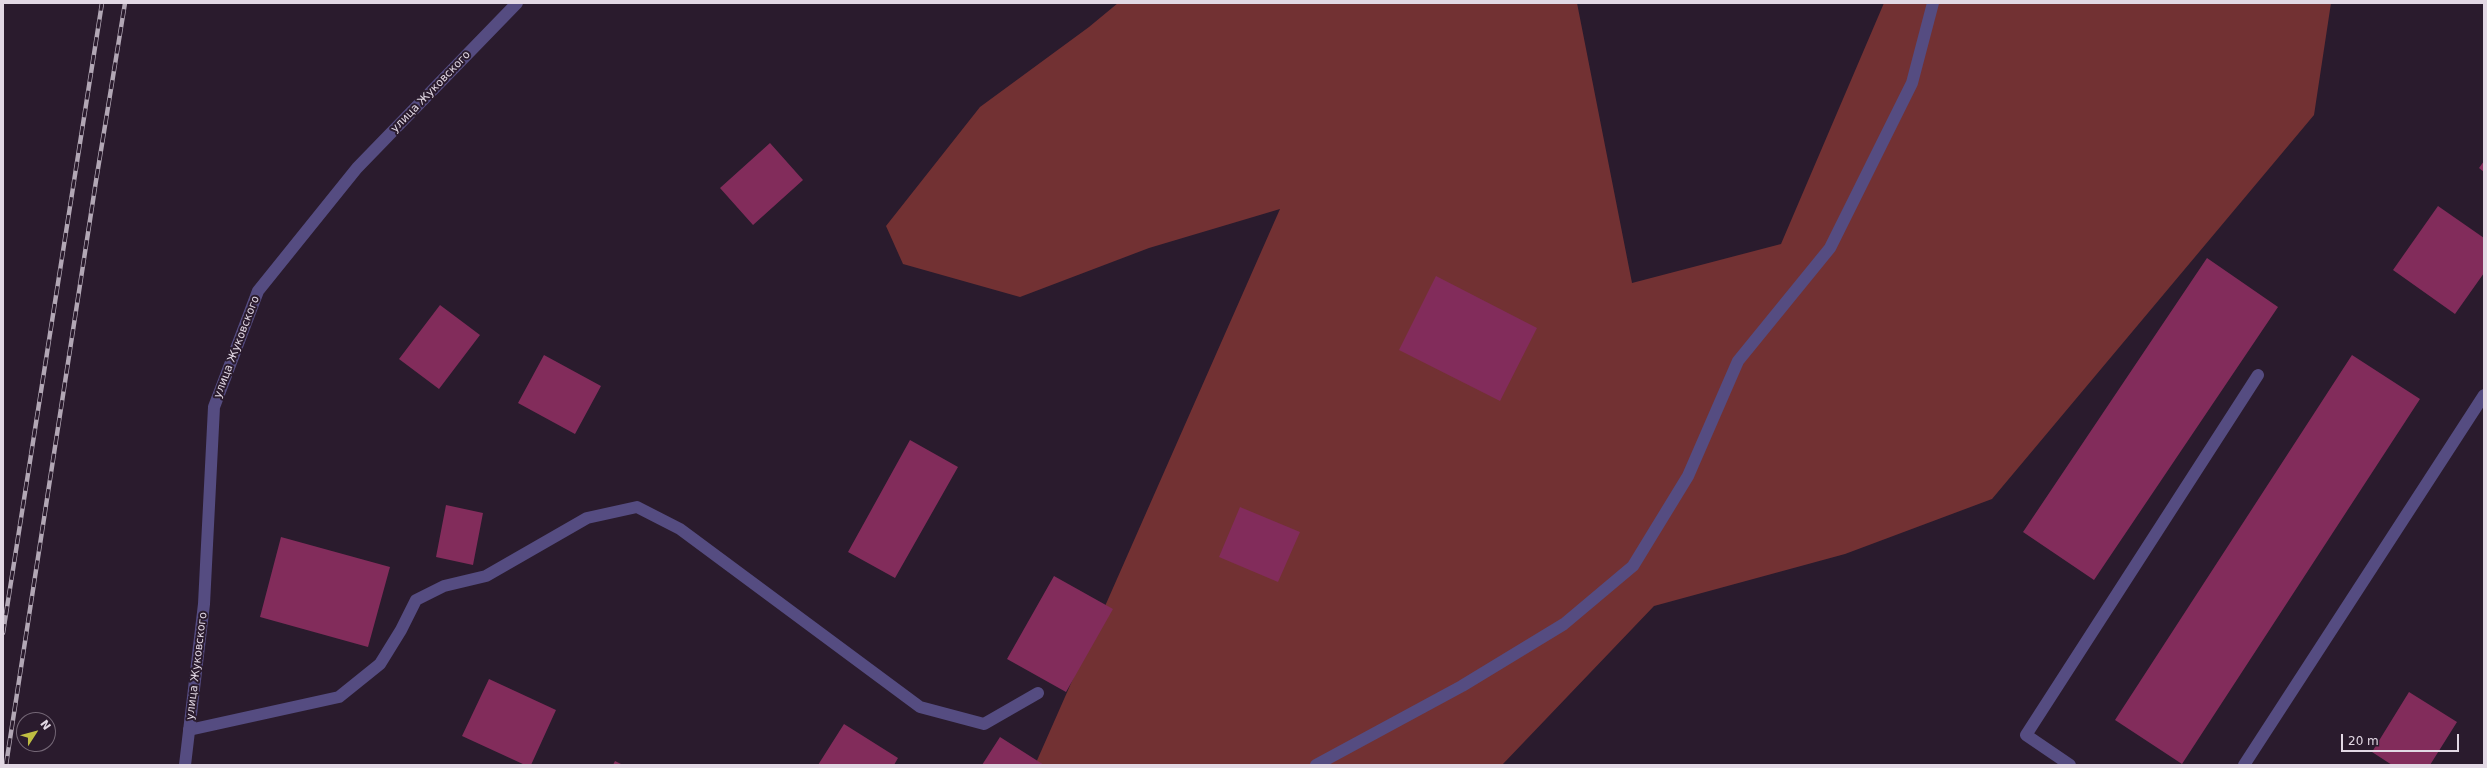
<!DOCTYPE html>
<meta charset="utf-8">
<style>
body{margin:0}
#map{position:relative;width:2487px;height:768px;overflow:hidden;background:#2a1b2d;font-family:"DejaVu Sans",sans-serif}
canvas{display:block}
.frame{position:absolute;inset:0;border:4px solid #e2d8e4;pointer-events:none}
.north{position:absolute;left:16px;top:712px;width:40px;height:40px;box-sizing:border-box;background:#2a1b2d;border:1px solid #746776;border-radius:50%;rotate:54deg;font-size:11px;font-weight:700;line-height:16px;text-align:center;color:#e2d8e4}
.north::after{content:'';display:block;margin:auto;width:14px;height:18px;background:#bfbe42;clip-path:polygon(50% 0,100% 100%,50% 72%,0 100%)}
.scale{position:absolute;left:2341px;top:734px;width:118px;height:18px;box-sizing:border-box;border:2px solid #e2d8e4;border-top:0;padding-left:5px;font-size:12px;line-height:14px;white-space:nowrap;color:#e2d8e4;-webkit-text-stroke:3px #2a1b2d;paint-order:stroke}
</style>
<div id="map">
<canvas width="2487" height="768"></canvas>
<div class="frame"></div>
<div class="north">N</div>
<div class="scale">20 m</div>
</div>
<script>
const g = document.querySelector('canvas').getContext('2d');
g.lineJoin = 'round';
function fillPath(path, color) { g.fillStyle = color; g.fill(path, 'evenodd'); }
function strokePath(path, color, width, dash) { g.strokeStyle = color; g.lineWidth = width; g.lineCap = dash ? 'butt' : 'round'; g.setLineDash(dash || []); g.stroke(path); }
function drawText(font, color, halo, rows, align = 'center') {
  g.font = font + ' "DejaVu Sans",sans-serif'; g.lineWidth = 4; g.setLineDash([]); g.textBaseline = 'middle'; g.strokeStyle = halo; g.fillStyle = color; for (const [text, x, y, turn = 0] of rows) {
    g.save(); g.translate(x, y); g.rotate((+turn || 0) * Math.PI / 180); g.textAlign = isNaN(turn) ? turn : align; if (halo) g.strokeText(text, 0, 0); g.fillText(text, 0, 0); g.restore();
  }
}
fillPath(new Path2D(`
 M1118 3H1577L1632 283 1781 244 1884 3H2331L2314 115 1992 499 1845 554 1654 606 1502 765H1035L1280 209 1149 248 1020 297 903 264 886 226 980 107 1089 27Z`), '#723133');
fillPath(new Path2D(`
 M770 143 803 180 753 225 720 188Z
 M2484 161V172L2479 168Z
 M2438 206 2484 238V273L2455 314 2393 270Z
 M2207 258 2278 307 2094 580 2023 532Z
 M1436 276 1537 328 1500 401 1399 350Z
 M440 305 480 335 439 389 399 359Z
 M544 355 601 386 575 434 518 403Z
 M2352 355 2420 399 2182 764 2115 720Z
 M910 440 958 467 895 578 848 552Z
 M446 505 483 513 473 565 436 557Z
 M1240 507 1300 532 1278 582 1219 557Z
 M281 537 390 567 368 647 260 617Z
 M1054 576 1113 609 1066 692 1007 659Z
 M489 679 556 710 531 765H525L462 736Z
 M2409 692 2457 722 2430 765H2392L2372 752Z
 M844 724 898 758 894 765H818Z
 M1000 737 1044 765H982Z
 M615 761 623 765H613Z`), '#822c5b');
strokePath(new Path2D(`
 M189 730 339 697 380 664 401 630 416 600 444 586 486 576 587 518 637 507 680 529 920 707 984 724 1038 693
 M1316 765 1462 686 1564 624 1633 566 1688 476 1738 361 1830 248 1912 83 1933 3
 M2070 765 2026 735 2258 375
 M2244 765 2484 395`), '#554c81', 12);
strokePath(new Path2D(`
 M185 765 204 604 214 407 258 291 357 168 517 3`), '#554c81', 12);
const rail = new Path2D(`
 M3 633 102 3
 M6 765 96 181 125 3`);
strokePath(rail, '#b2a7b5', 4.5);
strokePath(rail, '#2a1b2d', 3, [9]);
drawText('11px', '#e2d8e4', '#2a1b2d', [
 ["улица Жуковского",431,92,-46],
 ["улица Жуковского",237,347,-69],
 ["улица Жуковского",197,666,-83]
]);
</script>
